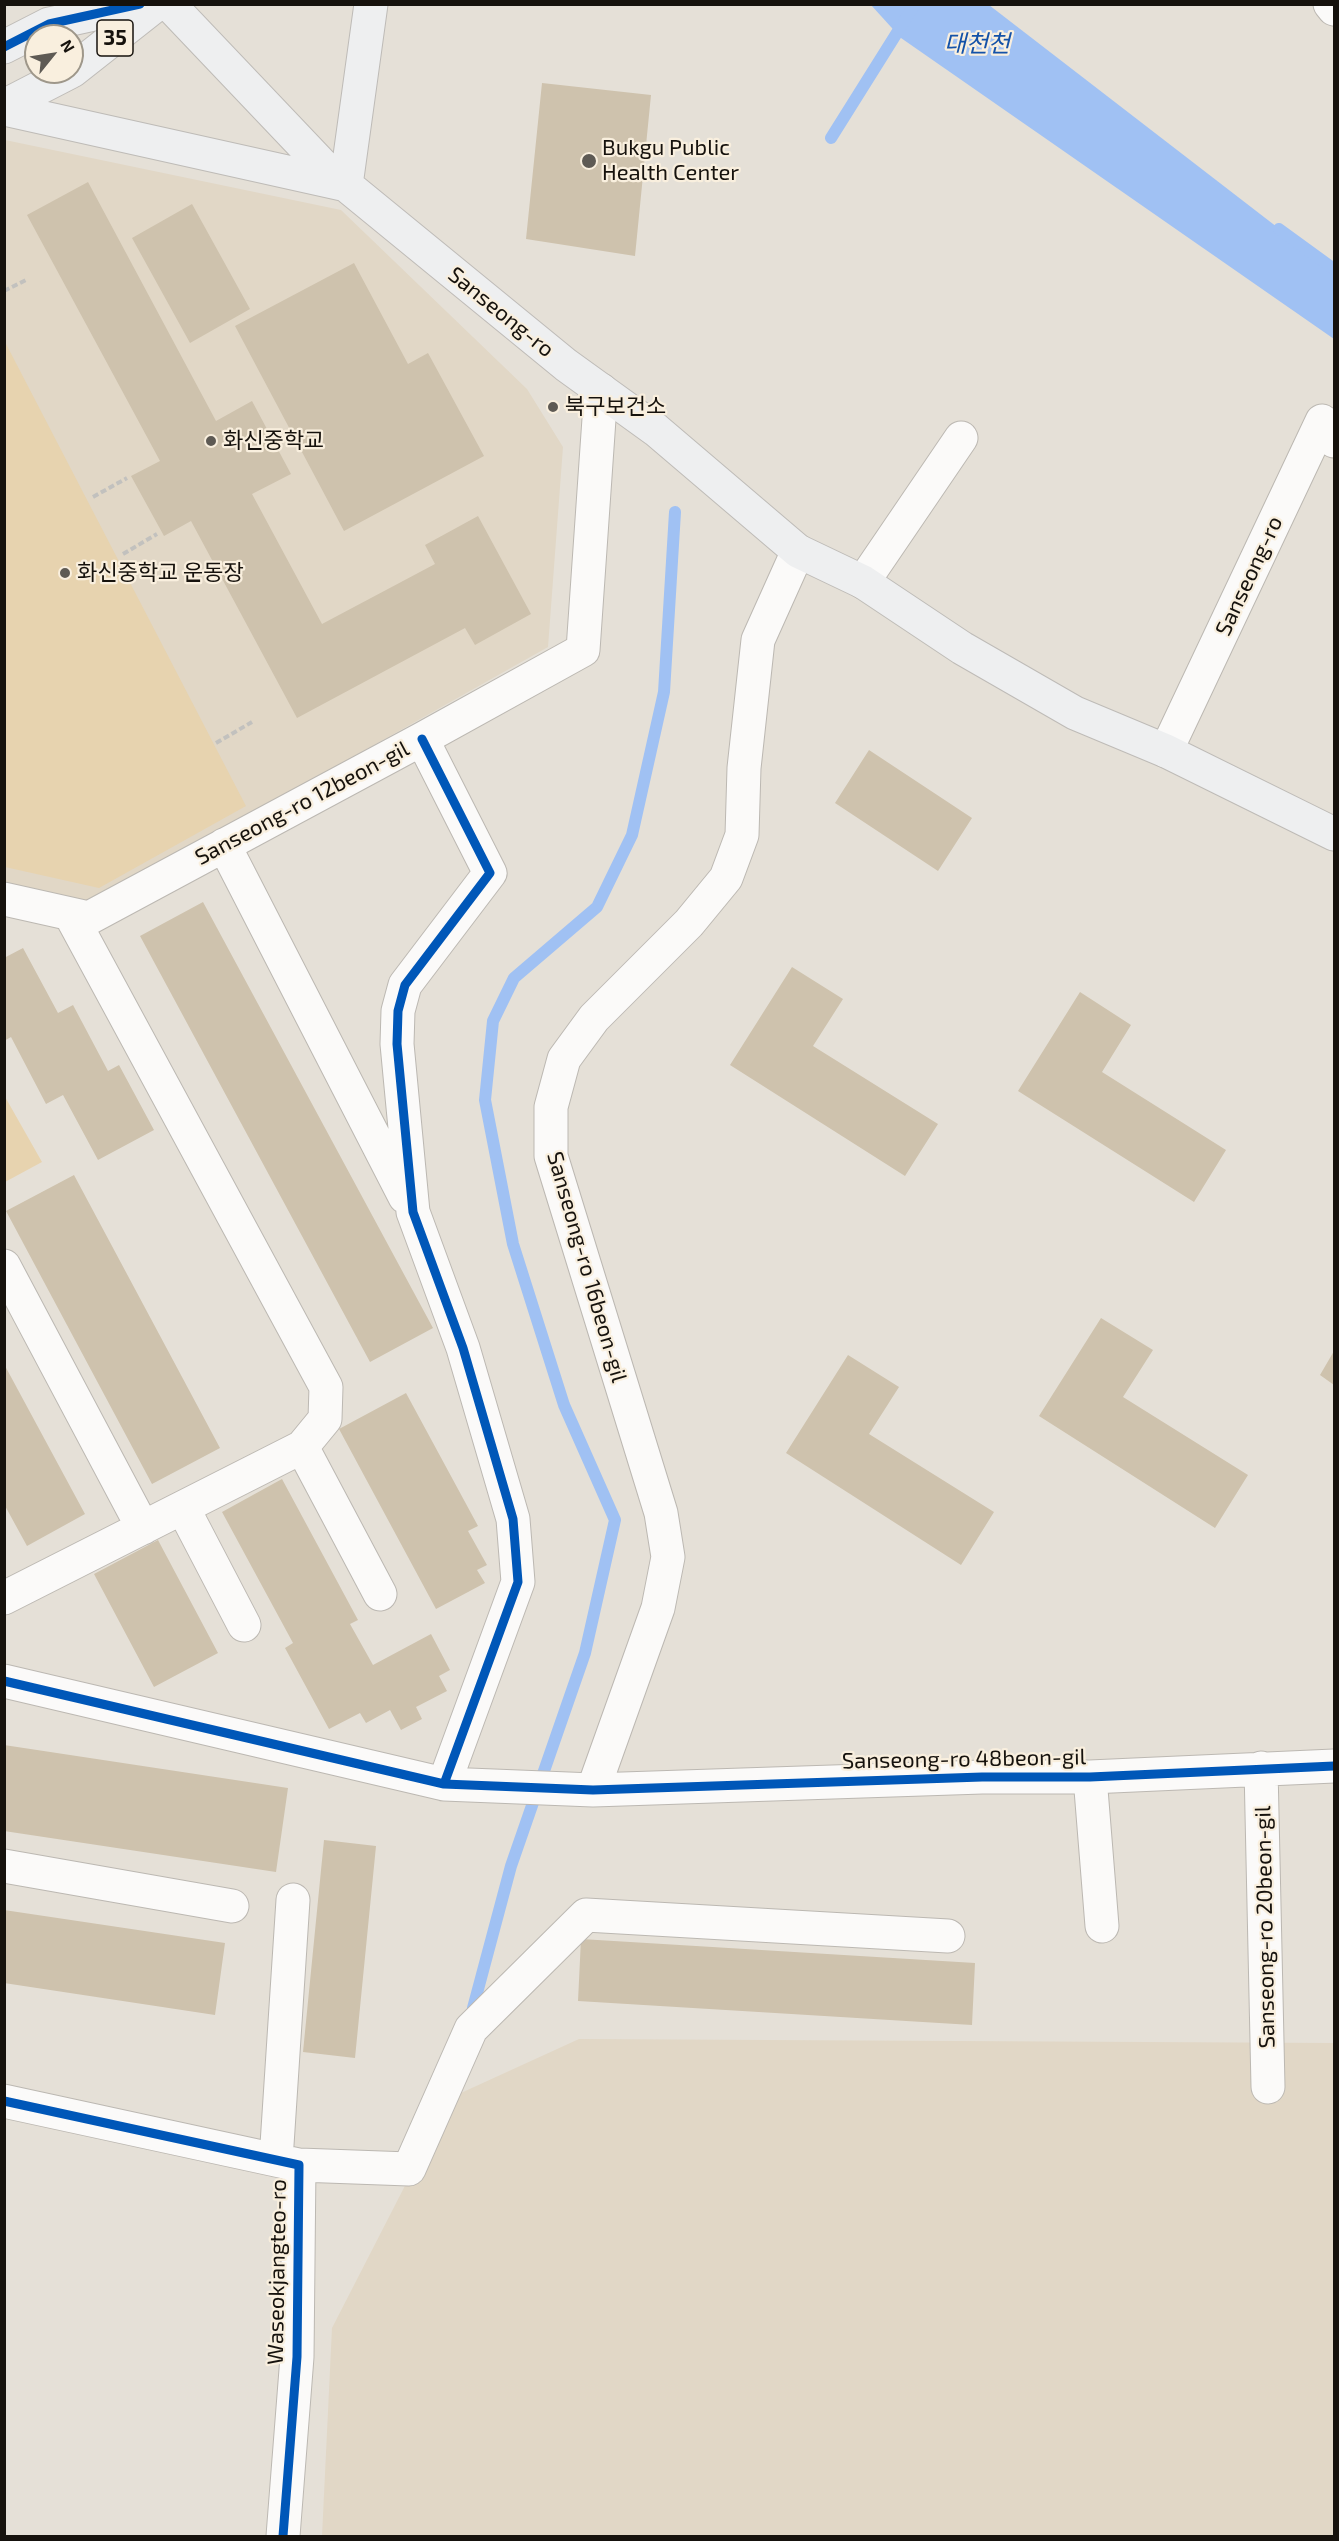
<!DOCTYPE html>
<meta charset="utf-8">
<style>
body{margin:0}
#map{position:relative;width:1339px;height:2541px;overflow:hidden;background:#e5e0d7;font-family:"Exo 2",sans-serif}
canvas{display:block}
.frame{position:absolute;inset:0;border:6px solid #16120d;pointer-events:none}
.north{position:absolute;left:24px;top:24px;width:60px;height:60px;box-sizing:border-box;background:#f9efde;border:2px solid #9e978a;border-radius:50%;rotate:60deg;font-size:16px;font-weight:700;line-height:24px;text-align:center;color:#16120d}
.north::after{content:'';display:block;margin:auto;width:21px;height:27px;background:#5e5a54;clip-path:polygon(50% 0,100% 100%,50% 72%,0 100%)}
</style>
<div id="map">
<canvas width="1339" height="2541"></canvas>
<div class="frame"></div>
<div class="north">N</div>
</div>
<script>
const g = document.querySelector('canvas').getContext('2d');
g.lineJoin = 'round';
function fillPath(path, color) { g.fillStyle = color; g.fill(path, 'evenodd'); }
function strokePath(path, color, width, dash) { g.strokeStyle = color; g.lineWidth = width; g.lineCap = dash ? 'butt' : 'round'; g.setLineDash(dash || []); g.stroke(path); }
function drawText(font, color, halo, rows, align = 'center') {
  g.font = font + ' "Exo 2","Noto Sans KR",sans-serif'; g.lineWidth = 4.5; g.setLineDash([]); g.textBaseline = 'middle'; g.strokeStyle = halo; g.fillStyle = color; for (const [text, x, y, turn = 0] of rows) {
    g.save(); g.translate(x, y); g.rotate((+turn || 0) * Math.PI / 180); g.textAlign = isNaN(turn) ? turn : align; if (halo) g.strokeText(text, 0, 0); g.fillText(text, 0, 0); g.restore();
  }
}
fillPath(new Path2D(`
 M5 140 341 210 527 389 563 447 548 647 92 904 5 885Z
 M579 2039 1334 2043V2536H322L332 2328 450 2098Z`), '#e1d7c6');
fillPath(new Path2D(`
 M4 340 246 806 99 888 5 867Z
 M4 1095 42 1162 5 1182H4Z`), '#e7d3af');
fillPath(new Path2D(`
 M871 5H989L1334 271V339L901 38Z`), '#a0c1f3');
strokePath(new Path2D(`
 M831 138 915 4
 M1279 229 1334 269
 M473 2008 511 1866 585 1653 615 1520 564 1405 513 1244 485 1100 493 1021 514 978 597 907 632 835 664 692 675 512`), '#a0c1f3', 12);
fillPath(new Path2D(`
 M542 83 651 95 635 256 526 239Z
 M88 182 216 421 252 401 291 474 252 494 322 624 435 564 425 545 478 516 531 614 475 645 465 628 297 718 191 521 164 536 131 476 160 461 27 215Z
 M192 204 250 309 190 343 132 238Z
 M354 263 408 364 428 353 484 456 344 531 235 326Z
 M869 750 972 818 938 871 835 803Z
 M203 902 433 1328 370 1362 140 936Z
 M23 948 58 1013 73 1005 108 1071 119 1065 154 1130 98 1160 63 1095 46 1104 11 1037 4 1041V958Z
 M792 967 843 999 813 1046 938 1124 905 1176 730 1065Z
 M1080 992 1131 1025 1102 1072 1226 1150 1194 1202 1018 1091Z
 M74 1175 220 1448 152 1484 6 1211Z
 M1101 1318 1153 1350 1123 1397 1248 1475 1215 1528 1039 1416Z
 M1334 1351V1385L1320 1375Z
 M848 1355 899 1387 869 1434 994 1512 961 1565 786 1453Z
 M4 1364 85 1514 27 1546 4 1504Z
 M406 1393 478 1526 468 1531 487 1565 477 1570 485 1583 436 1609 339 1429Z
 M282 1479 358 1620 350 1624 373 1665 431 1634 450 1670 439 1676 447 1691 416 1707 422 1719 401 1730 390 1710 366 1723 360 1713 329 1729 285 1648 293 1643 222 1512Z
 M158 1540 218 1653 154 1687 94 1574Z
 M4 1745 288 1788 276 1872 4 1831Z
 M324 1840 376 1846 355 2058 303 2052Z
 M4 1910 225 1943 215 2015 4 1983Z
 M581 1939 975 1963 972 2025 578 2001Z`), '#cec2ad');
const minor = new Path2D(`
 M1330 4 1334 9
 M863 582 961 438
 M1166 751 1322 421 1334 441
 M224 845 405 1197
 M4 899 89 918 422 739 583 650 601 390
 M4 1266 143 1528
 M302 1447 380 1594
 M183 1508 244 1625
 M4 1598 302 1447 325 1419 326 1387 70 914
 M4 1681 444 1784 518 1582 513 1519 463 1348 413 1212 397 1044 398 1011 405 985 490 873 422 739
 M1261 1768 1268 2087
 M1090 1777 1102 1926
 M444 1784 593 1790 982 1777H1090L1334 1766
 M593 1790 658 1608 668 1557 661 1513 551 1156V1107L564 1059 594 1018 689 923 726 878 742 835 744 768 758 640 798 551
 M4 1866 232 1906
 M4 2101 299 2165 297 2357 283 2536
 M276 2160 293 1900
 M299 2165 409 2169 471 2029 586 1915 948 1936`);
const major = new Path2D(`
 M169 4 324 167 566 365 656 430 798 551 863 582 962 648 1075 713 1166 751 1334 834
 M4 47 49 24 140 4
 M72 71 157 4
 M4 106 70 72
 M4 109 346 185 371 4`);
strokePath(minor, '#bcb8b2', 35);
strokePath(major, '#bebbb7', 35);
strokePath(new Path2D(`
 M4 291 26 280
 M93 497 127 478
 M123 554 157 534
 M216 743 252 722`), '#c2c1be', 4, [6, 3]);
strokePath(minor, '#fbfaf9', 33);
strokePath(major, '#eeeff0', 33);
strokePath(new Path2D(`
 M4 47 49 24 140 4
 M4 1681 444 1784 518 1582 513 1519 463 1348 413 1212 397 1044 398 1011 405 985 490 873 422 739
 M444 1784 593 1790 982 1777H1090L1334 1766
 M4 2101 299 2165 297 2357 283 2536`), '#0057b8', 9);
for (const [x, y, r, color] of [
 [589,161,8,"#5e5a54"],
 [553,407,6,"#5e5a54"],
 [211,441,6,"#5e5a54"],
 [65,573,6,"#5e5a54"]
]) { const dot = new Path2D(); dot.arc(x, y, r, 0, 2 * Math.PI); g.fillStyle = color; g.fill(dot); strokePath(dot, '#f9efde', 2); }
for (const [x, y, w] of [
 [115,38,36]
]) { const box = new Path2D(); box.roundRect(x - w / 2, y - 18, w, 36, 4.5); g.fillStyle = '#f9efde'; g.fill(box); strokePath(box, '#16120d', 1.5); }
drawText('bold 21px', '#16120d', null, [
 ["35",115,38]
]);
drawText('22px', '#16120d', '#f9efde', [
 ["Bukgu Public",602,148],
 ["Health Center",602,173],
 ["북구보건소",565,407],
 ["화신중학교",223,441],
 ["화신중학교 운동장",77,573]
], 'left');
drawText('22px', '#16120d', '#f9efde', [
 ["Sanseong-ro",501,312,39],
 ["Sanseong-ro",1249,576,-65],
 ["Sanseong-ro 12beon-gil",302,803,-28],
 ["Sanseong-ro 16beon-gil",587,1267,74],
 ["Sanseong-ro 48beon-gil",964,1759,-1],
 ["Sanseong-ro 20beon-gil",1265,1927,-91],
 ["Waseokjangteo-ro",277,2272,-89]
]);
drawText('italic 24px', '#1452a8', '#f9efde', [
 ["대천천",977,44]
]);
</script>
